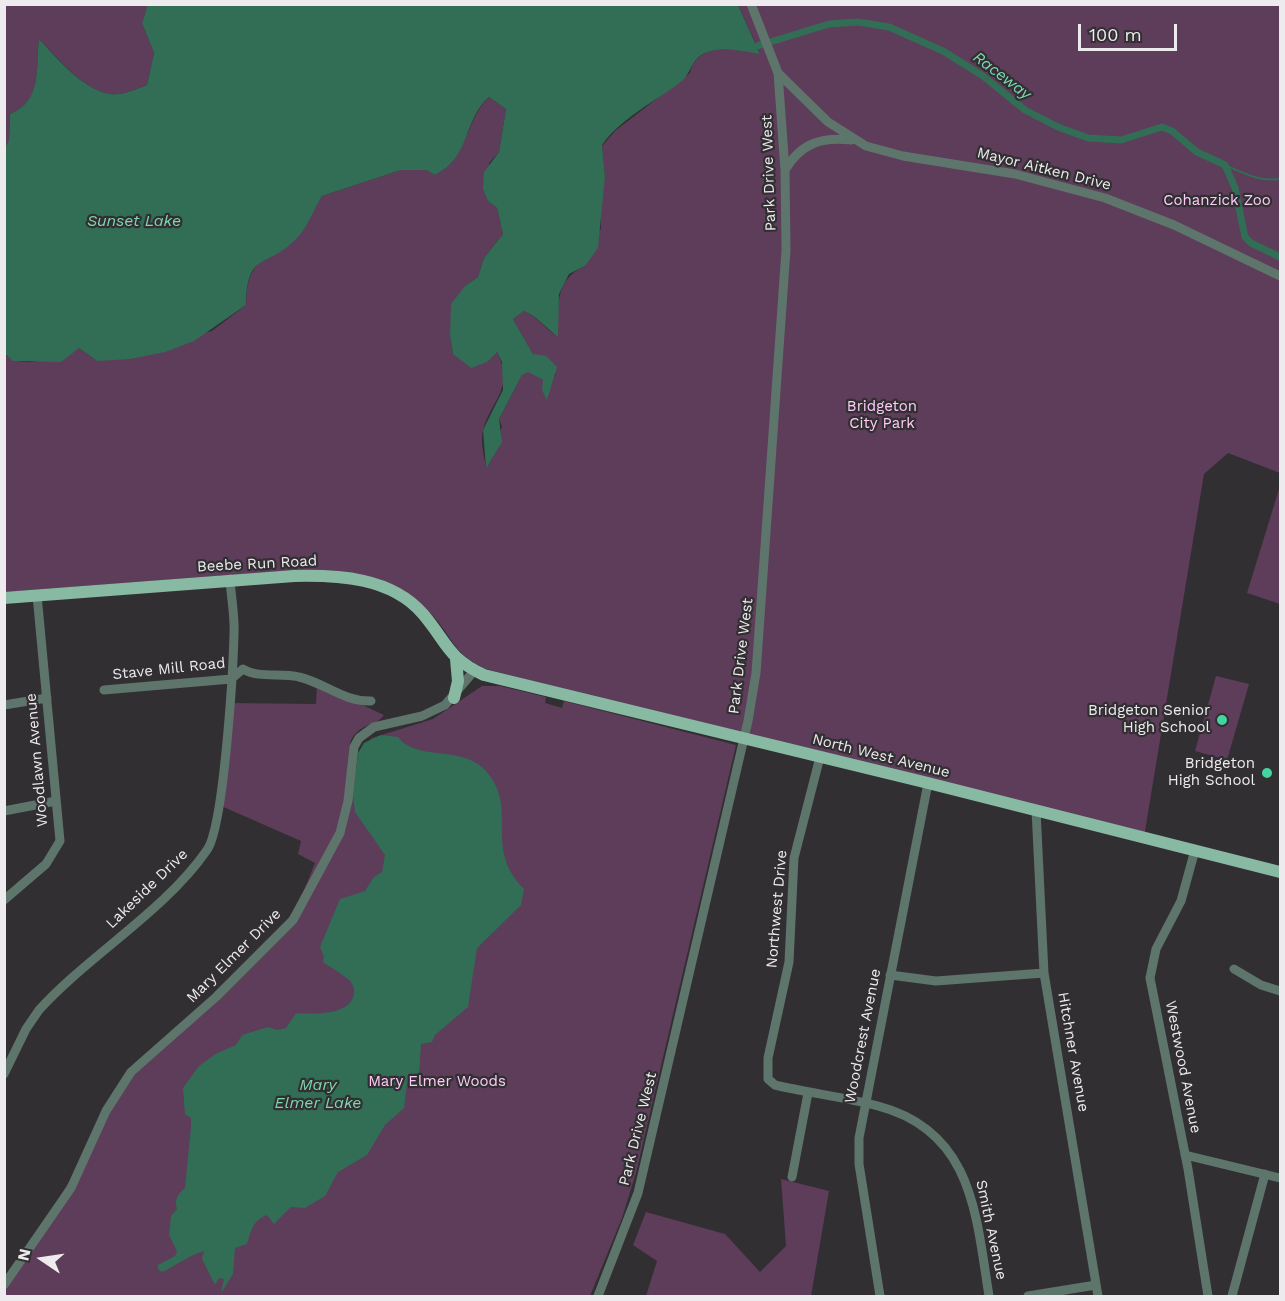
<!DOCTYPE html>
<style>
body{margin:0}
#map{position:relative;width:1285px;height:1301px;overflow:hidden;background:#322f32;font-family:"Work Sans",sans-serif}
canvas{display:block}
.frame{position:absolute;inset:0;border:6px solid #edebed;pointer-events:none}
.north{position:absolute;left:12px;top:1229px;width:60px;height:60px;-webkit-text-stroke:4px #322f32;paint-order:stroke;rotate:283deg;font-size:16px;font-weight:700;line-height:24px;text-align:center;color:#edebed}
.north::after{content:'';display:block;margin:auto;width:21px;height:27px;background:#edebed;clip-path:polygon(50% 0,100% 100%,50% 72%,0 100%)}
.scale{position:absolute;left:1078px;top:24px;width:99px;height:27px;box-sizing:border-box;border:3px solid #edebed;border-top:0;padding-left:8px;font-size:18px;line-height:21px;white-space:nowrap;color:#edebed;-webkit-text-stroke:4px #322f32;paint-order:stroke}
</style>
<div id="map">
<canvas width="1285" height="1301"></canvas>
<div class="frame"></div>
<div class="north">N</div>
<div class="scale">100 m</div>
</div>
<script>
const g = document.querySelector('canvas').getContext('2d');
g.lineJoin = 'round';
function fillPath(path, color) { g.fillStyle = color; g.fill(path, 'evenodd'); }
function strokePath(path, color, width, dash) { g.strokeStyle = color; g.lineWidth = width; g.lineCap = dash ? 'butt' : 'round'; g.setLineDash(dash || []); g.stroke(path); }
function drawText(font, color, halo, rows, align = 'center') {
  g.font = font + ' "Work Sans",sans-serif'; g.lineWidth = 4.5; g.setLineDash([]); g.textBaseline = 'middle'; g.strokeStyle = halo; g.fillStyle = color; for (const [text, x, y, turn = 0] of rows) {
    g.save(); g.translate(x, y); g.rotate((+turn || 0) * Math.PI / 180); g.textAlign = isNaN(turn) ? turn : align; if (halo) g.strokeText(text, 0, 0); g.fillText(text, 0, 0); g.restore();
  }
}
fillPath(new Path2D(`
 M5 5H148L142 23 154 53 147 85C136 89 122 96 110 94 82 89 58 58 39 39 35 70 43 100 10 114L9 141 5 148Z
 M738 5H1280V473L1228 453 1204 474 1144 837 486 669C454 654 456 643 435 618 402 577 346 572 296 570L5 592 4 354C27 372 55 356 79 348L97 361 212 331 246 305C247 284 248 269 267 257 272 254 279 253 284 249 302 235 310 214 322 196L401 170H426L435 175C469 158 464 121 489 97L506 109 499 152 489 163 488 201 497 208 503 234 484 258 478 277 465 286 450 336 453 354 497 352C515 389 491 400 483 430 480 441 484 456 486 467L502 427 499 419 522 375 528 371 543 380 556 375 533 354 513 319 524 311C538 317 545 329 558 337 559 306 553 281 585 266L601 228V199L605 176 602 146 615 131 690 73C697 41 735 50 760 53Z
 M1280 486V604L1247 593Z
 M1216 676 1249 684 1227 760 1195 751Z
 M317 684 384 715C378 723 372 723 364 727 343 739 349 755 358 772L366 743 372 738 433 719 482 686H500L546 697 545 703 562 708 564 701 736 745 636 1173 622 1218 590 1296H5V1291L129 1079 265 951 299 903 315 863 298 854 301 841 219 805 228 703 316 704Z
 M781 1179 829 1191 811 1296H646L657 1261 633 1245 646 1212 725 1234 760 1272 786 1246Z`), '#5d3d5a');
fillPath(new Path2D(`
 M148 4 738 5 760 54C742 51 722 46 705 53 691 59 692 72 682 81 656 101 621 118 602 145L605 176 598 248 585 266 569 274 559 294 558 337C546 328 538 317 524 311L513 319 533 354 546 356 557 367 547 400 542 390 543 380 528 372 522 375 499 419 502 442 486 468 483 430 503 390 502 362 497 352 487 362 471 368 453 354 450 336 451 304 465 286 478 277 484 258 503 234 497 208 488 201 483 189 484 172 499 152 506 109 489 97C462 121 472 156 435 175L426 170H401L322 196C313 210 308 228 295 240 266 269 247 251 246 305L194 341 165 352 130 359 97 361 79 348 61 362 13 361 5 354V148L9 140 10 114C43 100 35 69 39 39 57 58 82 89 110 94 122 96 136 89 147 85L154 53 142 23Z
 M381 735 398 737C416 762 462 744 486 771 520 810 482 846 524 889L521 905 477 948 468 1007 435 1035 432 1042 421 1044 419 1074 407 1083 404 1108 385 1125 367 1155 338 1172 325 1196 305 1208 291 1207 274 1224 267 1215C253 1220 251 1231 247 1244L235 1248 233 1274 221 1293 224 1279 219 1278 215 1285 202 1259 204 1251C185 1257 178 1265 162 1272L158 1269V1265L175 1256 177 1251 169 1235 171 1216 177 1209C174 1199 178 1194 185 1188L191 1127V1118L185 1114 183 1088 199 1066 217 1053 236 1045 242 1035 268 1027 277 1030 286 1028 296 1013C314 1014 350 1016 354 994 355 989 353 985 350 981 343 974 331 968 323 962L324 957 320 947 340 899 365 891 374 877 382 872 385 855 355 812 353 796 358 753 364 743Z`), '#326d55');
strokePath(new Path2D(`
 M1225 165C1243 173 1260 182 1280 179`), '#326d55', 2);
strokePath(new Path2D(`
 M757 46 829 24 858 22 889 27 943 51 983 76 1025 110 1058 127 1088 138 1121 140 1162 127 1172 131 1197 152 1225 165 1235 188 1245 237 1251 243 1280 257`), '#326d55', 7);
strokePath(new Path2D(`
 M778 73 828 122 866 146 903 156 1015 174 1105 198 1174 225 1280 276
 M785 170C801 143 821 137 851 140
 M104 690 231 679 243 669C259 679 281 672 299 677 325 683 344 702 371 701
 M4 705 47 698
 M820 757 794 858 789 962 768 1058V1079L775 1085C809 1093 844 1097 878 1106 973 1131 976 1215 989 1296
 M1036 810 1044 973 1098 1296
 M4 811 56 801
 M1195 850 1181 901 1156 949 1150 978 1188 1169 1208 1296
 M4 900 46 864 60 841 37 595
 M1234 969 1261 985 1280 991
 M890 975 936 981 1044 973
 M4 1074 26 1029 39 1010C89 955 165 911 207 850 224 826 233 671 234 634 235 616 231 597 230 579
 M1185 1155 1280 1178
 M792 1177 808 1093
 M4 1285 71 1188 106 1111 131 1072 216 997 293 920 340 833 348 801 354 747 359 738 374 727 422 716 445 705 474 671
 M598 1296 638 1193 748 721 756 673 786 250 785 170 778 73 751 4
 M880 1296 859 1164V1138L928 783
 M1028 1296 1096 1285
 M1232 1296 1265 1174`), '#5d756a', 9);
strokePath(new Path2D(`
 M4 598 294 576C338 575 391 577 423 614 447 642 447 658 484 675L928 783 1280 872
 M454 698 458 681 456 659`), '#88baa3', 12);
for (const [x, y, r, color] of [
 [1222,720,6,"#43d4a0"],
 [1267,773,6,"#43d4a0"]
]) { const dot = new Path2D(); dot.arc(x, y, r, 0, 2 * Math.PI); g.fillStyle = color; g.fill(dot); strokePath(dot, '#322f32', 2); }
drawText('15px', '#edebed', '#322f32', [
 ["Mayor Aitken Drive",1044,169,14],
 ["Park Drive West",769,173,-92],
 ["Beebe Run Road",257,564,-3],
 ["Park Drive West",741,656,-83],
 ["Stave Mill Road",169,669,-6],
 ["North West Avenue",881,756,14],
 ["Woodlawn Avenue",37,760,-95],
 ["Lakeside Drive",147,889,-44],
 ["Northwest Drive",777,909,-85],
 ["Mary Elmer Drive",234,956,-45],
 ["Woodcrest Avenue",863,1036,-79],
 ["Hitchner Avenue",1073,1052,80],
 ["Westwood Avenue",1183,1067,79],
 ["Park Drive West",638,1129,-76],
 ["Smith Avenue",991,1230,78]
]);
drawText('15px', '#ffcbf9', '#322f32', [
 ["Cohanzick Zoo",1217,201],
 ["Bridgeton",882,407],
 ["City Park",882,424],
 ["Mary Elmer Woods",437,1082]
]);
drawText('15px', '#edebed', '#322f32', [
 ["Bridgeton Senior",1210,711],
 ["High School",1210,728],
 ["Bridgeton",1255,764],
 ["High School",1255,781]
], 'right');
drawText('italic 16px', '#7dd8b1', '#322f32', [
 ["Raceway",1002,76,37],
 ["Sunset Lake",134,221],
 ["Mary",318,1085],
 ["Elmer Lake",318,1103]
]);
</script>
